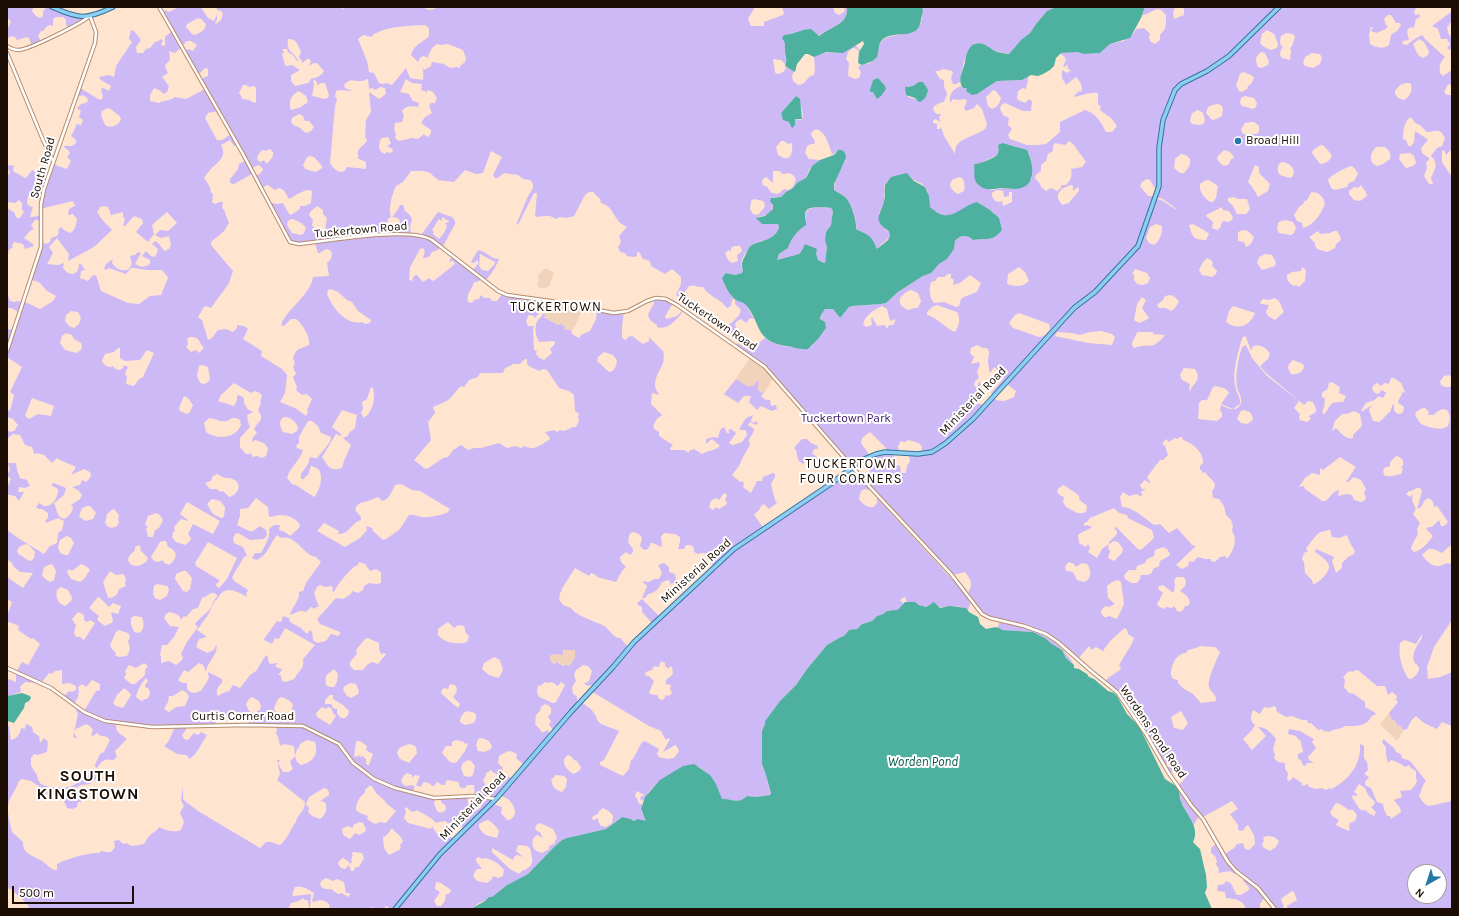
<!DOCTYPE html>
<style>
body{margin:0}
#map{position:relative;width:1459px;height:916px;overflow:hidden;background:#ffe4cf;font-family:Karla,sans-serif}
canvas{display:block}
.frame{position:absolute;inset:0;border:8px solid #1b0d02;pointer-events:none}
.north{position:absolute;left:1407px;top:864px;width:40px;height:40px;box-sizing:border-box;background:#fff;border:1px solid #a49e9a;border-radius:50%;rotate:219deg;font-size:11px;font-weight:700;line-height:16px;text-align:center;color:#1b0d02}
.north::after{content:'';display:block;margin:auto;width:14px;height:18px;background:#2376a6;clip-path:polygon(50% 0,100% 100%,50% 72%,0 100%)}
.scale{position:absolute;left:12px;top:886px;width:122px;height:18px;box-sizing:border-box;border:2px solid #1b0d02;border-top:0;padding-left:5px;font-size:12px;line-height:14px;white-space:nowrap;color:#1b0d02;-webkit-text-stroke:3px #fff;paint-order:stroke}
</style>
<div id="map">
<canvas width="1459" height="916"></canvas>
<div class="frame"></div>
<div class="north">N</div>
<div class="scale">500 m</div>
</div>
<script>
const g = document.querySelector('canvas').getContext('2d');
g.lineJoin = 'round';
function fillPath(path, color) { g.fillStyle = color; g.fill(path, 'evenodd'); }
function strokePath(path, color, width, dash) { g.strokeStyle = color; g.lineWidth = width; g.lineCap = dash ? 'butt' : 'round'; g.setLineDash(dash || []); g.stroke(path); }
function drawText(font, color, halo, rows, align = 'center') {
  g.font = font + ' Karla,sans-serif'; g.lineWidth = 4; g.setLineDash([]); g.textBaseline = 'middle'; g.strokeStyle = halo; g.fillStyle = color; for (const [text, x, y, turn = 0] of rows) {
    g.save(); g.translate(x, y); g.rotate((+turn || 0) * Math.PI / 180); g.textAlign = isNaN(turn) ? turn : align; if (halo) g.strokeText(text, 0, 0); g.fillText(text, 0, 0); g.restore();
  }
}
fillPath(new Path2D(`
 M544 269H547L554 273 549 286 545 288H539L537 285 539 282 538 275Z
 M545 300 582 308 578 321 571 332V330H565L544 316 545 315 542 313Z
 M752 356 763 364 774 377 764 393 760 392 757 388V381L753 386H747L736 379 742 369Z
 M563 650H575V658L569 666H564L558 661 554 665 550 659V656L552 654 562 653Z
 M1389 713 1398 726 1400 725 1404 730 1397 741 1380 724Z`), '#f1d3bb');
fillPath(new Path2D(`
 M7 7H34L32 10C33 14 37 17 40 18L43 16V11L47 7H55L60 11 89 17 69 29 66 25V20L63 17H56L53 19V26L49 25 45 28 44 31H41L38 36 41 42 32 46 29 38 27 37 17 40 15 37 10 36 7 40V30L11 22 7 17Z
 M179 7H201L208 18 214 21 217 14V20L215 22 216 24 221 20 223 14 220 10 218 11 216 7H339L343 9 346 7H422C429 11 432 10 439 7H755L748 19 751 26H764V22L783 15 784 13 782 7H833L835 13 839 15 844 12 845 7H847C849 25 829 27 818 36L811 29C804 29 787 34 783 37 787 46 784 43 785 51 785 56 787 59 786 65L781 60 773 59 775 72 776 74C781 74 785 72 786 67L794 71 792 76 793 81 798 85 803 84 810 76 814 75 815 70 814 57C827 49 832 55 845 51 849 50 852 46 856 45L858 49H860L859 52 857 49 853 48 848 52 846 59 849 63 848 76 855 79 859 78 861 72 858 68 860 65C885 63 873 49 883 40 887 36 906 33 913 33L921 24C921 18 924 12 922 7H1056L1047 11 1036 24 1030 33 1024 37 1009 54 995 51 981 43 974 44 964 61 960 82 956 84H953L951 78 953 72 952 71 943 69 939 71H935L940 79 944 80V86L947 94 944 102H942L934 106 933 109 936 114H941L939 118 941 122 935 119 933 121V123L937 124V129H940L941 127 944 136 955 154C955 151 955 149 956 147 959 138 979 135 986 128L987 124 982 109 977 104 974 108 966 111 964 108 967 101 965 99 959 100 953 99 950 103C949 93 953 89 961 86L963 88H967L977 94 997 81 1022 80 1028 76V80L1026 89 1023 88 1018 91 1017 98 1018 100 1025 103 1029 99 1032 101 1031 111H1023L1005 103 1001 105 1000 109 1003 115 1009 118 1008 125 1012 129 1008 135 1010 139 1027 145H1038L1046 144 1060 132V122L1085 110C1096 113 1101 122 1106 132H1112L1117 126 1111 118 1100 110 1101 107 1098 104V93C1090 92 1081 96 1073 97L1079 91 1081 92C1084 86 1080 82 1076 77L1066 85 1062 78V70L1067 73 1071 70 1068 69 1067 64 1065 67 1063 66 1066 60 1064 56 1060 54 1058 55 1061 53 1068 52H1077L1084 54 1100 53 1110 44 1124 41 1134 33 1136 29 1144 28 1150 34 1149 38 1151 42 1155 44 1160 40V35L1165 29 1166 23V15L1161 10 1157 9 1144 15H1142L1145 7H1175L1173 13 1174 19 1184 15V9L1183 7H1416L1414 13 1416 15 1419 14 1420 17 1416 19 1414 28 1412 27 1408 29 1407 32 1409 40 1403 41 1402 44 1407 45 1413 40 1422 35 1426 40 1445 57C1440 62 1439 65 1440 73L1443 76 1452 70V85L1448 84 1444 92 1447 95H1452V149L1446 155 1444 150 1442 151V162L1452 177V378L1449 375 1444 376 1440 381 1441 385 1445 387H1450L1452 384V544L1442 553C1432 548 1430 546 1422 555 1426 560 1431 567 1439 566 1445 565 1446 562 1452 564V620L1434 647 1427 667 1428 679 1440 677 1452 672V726L1442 722 1437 729 1424 723 1416 716 1411 721 1407 729 1403 730 1400 725 1398 726 1395 721 1391 718 1389 713 1398 702 1396 700 1397 696 1392 692 1388 695 1385 686H1377L1359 671 1355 670 1353 672 1349 671 1343 677 1345 680 1344 687 1349 693 1354 694 1365 702V707L1374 712 1376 714 1372 716C1366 727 1357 726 1345 726 1340 730 1335 728 1329 732L1324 731 1321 729 1318 730 1311 723H1308L1307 720H1302L1292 716 1286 717 1277 712 1276 707 1273 706 1270 708 1264 707 1260 714 1253 710C1251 716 1249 721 1255 725L1252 730 1243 739 1252 750 1266 736 1258 727C1267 727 1271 733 1276 739L1273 749 1275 755 1274 758 1278 762 1285 763V769L1288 773 1287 780 1290 781 1293 777 1302 783V786L1308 784 1309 787 1316 789 1322 788 1326 790 1329 788 1332 789C1349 779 1361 765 1360 745L1361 744 1364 746V758L1367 762 1368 770 1364 774 1369 777 1365 782V785L1371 788 1377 802 1383 804 1384 809 1387 816H1390L1391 819 1401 812 1400 808 1394 800 1402 797 1400 791 1411 790 1416 784 1417 780 1416 778V771L1411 768 1409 765 1405 767C1404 765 1395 761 1391 760L1388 763 1386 755V747L1383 744 1382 741 1384 739C1388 745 1394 745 1396 752L1401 754 1402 758 1410 761 1426 781C1421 786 1422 792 1419 795 1420 799 1425 805 1429 806L1452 801V909H1288L1287 906 1297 900 1294 892 1292 891C1290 892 1284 897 1281 899L1284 907 1280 909H1274L1265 897 1260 904V909H1246C1243 899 1235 899 1226 898L1225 892 1217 891 1218 885 1224 884 1226 881C1233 882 1233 890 1237 895H1241L1249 890V887L1243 881 1245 878C1240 874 1235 875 1230 871L1218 873 1219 869 1216 864 1217 861 1215 856 1211 853V848L1216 844 1223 855 1234 848 1237 844 1243 843 1245 849 1249 850 1255 844 1254 835 1248 825 1245 827 1244 830 1240 831 1238 829V825L1230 814 1238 809 1232 801 1201 818 1199 816 1193 826 1181 801 1179 790 1176 786 1182 782 1186 777 1184 775 1182 774V769L1178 768 1169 774 1166 768 1172 766 1173 764 1169 762 1164 765 1157 751 1121 697 1105 681 1108 678 1120 670 1121 667 1119 666C1123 656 1131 648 1134 638L1128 634 1127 630 1125 628C1116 635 1109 641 1103 651L1096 647 1092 650 1089 646 1078 659 1042 631 1015 623 995 619 984 614 968 592C974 585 970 578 965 572L953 575 862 476 870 472V469L873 467V464L869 463 867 459 852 467 763 364 736 345 737 343 753 352 755 349V346L765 338C776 347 798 349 811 347L826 328C821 320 818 318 825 309H833L840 318 849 307 852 306 881 304 886 303 898 292 923 276 928 274 939 264 947 259 954 249 955 241C960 235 967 234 973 240 986 238 993 242 1002 230 994 210 994 211 975 203L953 215C943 217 937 213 930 208 928 199 930 189 921 183 916 181 913 180 910 176L891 177 884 186C885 197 885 204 879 213L885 229 889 231 890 236C887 241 881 243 878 249H877C874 241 863 233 856 229 858 221 850 199 843 195 839 192 837 193 834 190 834 180 840 168 846 160L842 150H838L831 156 832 153C828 145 827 132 816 129L812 132 811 135 815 141 814 144H811L807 146 805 153 809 159 820 160 810 168 806 178 798 182 792 190 786 192 781 197H773L772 203 773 208C770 214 765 216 757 217L768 224H778L779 227C776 241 762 239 752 245 747 248 742 259 741 264L743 270 742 273 735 275 726 273 724 283 725 286 735 299 745 303 754 319 750 318 746 323 741 319 736 322 735 325 738 330 742 331V339L739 340 734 333H729L724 330C727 325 744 315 740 309 739 307 736 305 735 304V299L732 300 731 306 727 308C720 298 710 298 703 287 698 288 694 284 689 286L683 295 679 297 676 295 681 284V277L672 269 665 274 651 266 650 261 643 259 639 252H637V256L634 257 627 256 625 253 620 252 618 247 621 242 619 236 627 227C623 225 619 223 617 219 612 212 611 206 601 203L600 199 593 192H589L585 195 574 216 566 218 560 217 556 219C549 214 545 216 538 217L535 216 537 193H534L519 223 516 225 528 196 533 188V184L530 180 523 179 518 175 504 173 498 178H495L493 175 502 157 491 151 483 173 476 174 465 170 454 182 438 180 430 173 424 171H411L403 182 396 186C392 195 388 207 391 217L388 219 387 224 389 227 396 229 399 227 400 221 398 218 392 217 397 211 400 205H403L405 211 409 214 412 219 410 227 411 234 421 235 438 212 452 217 455 221V224L442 248 440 247 438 250 432 252 429 257 425 258H423C424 254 426 252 423 248L420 249 410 267 409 280 412 281 414 276 417 275 423 282 429 278 433 281 435 280 455 264 453 261 449 262 452 256 472 271 478 264V260L473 263 471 262 478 250C487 251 490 259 499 259 495 269 492 273 485 281L482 279 477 282H474C472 290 466 293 468 302L472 303 474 300 479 299 481 295 484 298H490L492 301H497L502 294 540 300 537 311 540 312 535 318 534 316 530 315 528 316 526 322 528 326H534L533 330 534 350 537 351 536 354C538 357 540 358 544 360L552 353 550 349 555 344V342L553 341 539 342C535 334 533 322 542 316V314L546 315 544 317 558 325 561 324 564 326 565 330H571L572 334 579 338 581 335 590 331 596 319 597 311 609 313 624 312 622 326V338L626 340 628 337 632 336 643 344 649 341V337L663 351C667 366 655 371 655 386 655 389 658 392 659 395L652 393 651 404 662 415 656 420 653 426 654 429 659 432V436L673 445 670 448 671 450H684L689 453V451L694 449 702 454C708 450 715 451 720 446L712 439 706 444V439L714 437 718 438 720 430 724 427 727 433H730L728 430 731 429 736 433 729 443 733 445 742 442 747 435 746 430H742L739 429 746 418 753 415 751 421 754 423 756 421 758 423 756 425 750 422 748 425 754 429V431L748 441H749L750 445 743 457 739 466 732 475 740 482 741 481 744 483 743 487 751 493 757 481H762L763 477 773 473 775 474V477L771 484 775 500 777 503 769 509 764 504 761 506 760 509 754 515 763 527 735 546 713 566 707 553H701L698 554 694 552V548L691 545H686L684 549H678L680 542V537L675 534 664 533 661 537 662 545 661 547 653 543H651L648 549 644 550 640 546 642 538 639 534 633 532C627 534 630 538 628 542L633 549V552L630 555 626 552 620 557 621 562 626 567 622 571 616 582 597 577 596 575 591 573 589 576 575 568 561 590 562 591 560 593 559 599 563 605 571 608C576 616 595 621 604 626 610 630 614 639 621 638L622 640 629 648 653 624 642 612V607L638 605 637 603 642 599 660 617 734 551 852 471 870 489 868 490 865 489 861 491 859 499C862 504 868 508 874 507L877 503V498L960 588 971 602 968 610 969 612C959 602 950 609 940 607 936 607 933 605 930 604L926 607C918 605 916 602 907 602L905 597H904L900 600 904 604C897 614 896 609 887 611L883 614 877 616 872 621 862 624 856 630H849L844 636 839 638 827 645 807 669 796 685 780 701 765 721V724L763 729 762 764 765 772 771 794 770 795 756 797 747 796C737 805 733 798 722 799L714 782 706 772 699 767C693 767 684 766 679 769 666 777 650 786 643 801L640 799 641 796H644V795L637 791 636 793 635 797 637 798 639 804H642L641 811 647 821H634L620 818 606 829 567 838 562 840 554 847 528 874 507 885 492 897 479 903 471 909H390L387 906 385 907 384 909H376L372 907 369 909H330L329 904C325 900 320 899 314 902L312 901 314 893C308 889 303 886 295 887L292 895 294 896 311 894 310 907 309 908 308 900H305L303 898 299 901 291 903 288 909 30 908 23 900 16 894 13 890 7 888V725L9 726 11 740C17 739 20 734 21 728L25 729 26 724 32 727 33 732 39 736 40 743 44 738 48 742 47 752 38 755 34 754 31 758V766L37 775 38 780 41 784 49 787H70L86 778 90 771 95 773 97 778 90 784 81 785 73 789 74 791 81 792V802H78L77 807 72 809 67 808 64 801 57 798 52 799 47 794 40 791 39 786 31 781 22 779 19 781C17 788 12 794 9 801 6 811 10 823 12 832L23 842C22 854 34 856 42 861 47 864 49 868 55 870H57V864C65 859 91 852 99 853L101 851 106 852H111L115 847 114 841 119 840 123 844 127 843C130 848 139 845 144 844L149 836 158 829 159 827C164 830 175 833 181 830L184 822 180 813 184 806 181 800 183 786V799L186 802 198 811 260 848 266 842H271L280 845C288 839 290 829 296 822 297 814 305 812 305 802L277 780 280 774 277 760H280L278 763 283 772H289L293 769 290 762 295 756 294 746 284 744 281 746C278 742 279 737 276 733L277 730 275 725H248L250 716H232L223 718 220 716 214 725 187 726 186 730 182 735 184 739 188 740 194 733 198 735 201 732 207 735 196 753 190 759 186 755 177 754 164 746 168 742 175 727H153L116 723C115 733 121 734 127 739L115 751 117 757 113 760C105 758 101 761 97 768H96L95 765 100 754 104 752 110 740C107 736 105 736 101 736L97 733 93 736 91 735 93 730 90 726 86 724 74 730V733L77 738 73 737 78 714 76 710 79 708 84 711 96 691 100 690V684L92 680 86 687 82 684 78 687C80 694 78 698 74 704L64 696 69 691 72 692 76 690V686L70 683 62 684V670L55 671 52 674 49 673 42 682 38 680 37 683 25 682 20 687 21 692 7 696V681L9 679 16 682V672L22 662 28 665 40 644 33 638 31 639 18 630 19 626 9 622H7V616L12 602 7 599V577L23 588 33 573 20 572 14 567 12 563 8 560 7 561V530L18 538 44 554 50 546 57 543 58 533 62 530 64 521 58 518 46 523 45 521 48 518V513L42 509H38L36 507 39 503C41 504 43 506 45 506 53 507 59 495 58 489L51 485 54 483 66 488 64 495 54 503C57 509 56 517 64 519 68 517 72 513 73 508L71 505 80 499 82 495 78 490 72 487 80 485 82 480 86 482 90 478 91 475 90 472 84 469 71 475 76 467C69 463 62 462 57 458L52 463 44 455 37 453 34 454V452L32 447 25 445 20 435 13 434 7 439V430L10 432 14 431 18 425 13 419 7 417V410L10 411 14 395 10 392 22 367 7 357V329L13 330 19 312 11 308H7V293L10 301 14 302 17 301 22 302 23 301 40 309 53 301 56 296 47 291 40 283 30 279 42 242 46 244 50 242 51 238 57 236 59 232 58 230 61 227 64 230 70 233C76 230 76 224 77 219L73 214 68 215 69 209 76 205 74 204 73 201 44 208 41 211 42 195 34 193 28 196 27 203 29 206 33 207 30 217 41 216V220H35L31 225 34 229 30 231 24 238 33 244 34 246 25 249 23 244 14 242 12 245 13 247 8 251 9 252 7 254V208L15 213V215L17 218H20L24 212 22 210V203L19 200 15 203 7 202V176L10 173 7 166 11 165 14 166 13 171 25 178 27 177 32 170 47 178 53 163 58 166 67 169 71 161 67 157 70 153 68 150 63 146H72L76 143V140L71 136C73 133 76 127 76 124L81 125 83 120 79 117 81 111 77 108 81 104 86 103 88 101 87 98 83 95 80 96 77 95 80 88 100 100 103 98 101 89 103 88 109 91 111 86 101 80 99 77 109 75 114 77 116 66 132 42 129 39 131 30 134 31 141 40 136 47 137 53H143L146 49 150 48 155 42 159 41 160 39 163 40 161 45 165 46V37L172 31 162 12 165 10 169 12ZM1388 15H1391L1396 23H1400L1401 25 1398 30 1391 35 1389 45C1383 49 1376 48 1370 44L1369 34 1371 27H1373L1371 31 1376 33 1386 29 1388 26 1386 25 1384 19ZM198 18 201 19 206 24C205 31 201 32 195 35L192 34 186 27 187 24ZM425 25 429 28V36C422 43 414 44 411 55 420 64 425 67 423 80L410 78 406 68 392 85 386 83 382 84 379 83 374 73 369 72 367 61 358 39 363 35 371 37C381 26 410 26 425 25ZM1267 30 1274 34 1278 44 1277 48 1271 50 1264 47 1260 43 1262 34ZM1286 33 1293 34 1295 37 1292 46 1290 48 1291 51 1290 60 1282 58 1280 55 1281 49 1283 48C1279 44 1280 40 1281 36ZM288 39C297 38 298 46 301 52L299 57 303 63 307 59H309L311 61 309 66 314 63H317L324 71C322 75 316 79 312 78L308 83 295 86 291 81V75L300 70 292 65 287 66 285 65 282 54 284 52 282 49H287L288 52 293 55 297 61 298 60C292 50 286 52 288 39ZM1419 39 1424 42 1429 51 1428 55 1423 58 1418 55 1413 44ZM187 41H191L197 45 193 51 188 49 184 51 198 75 205 68 208 69V76L200 79 205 89 186 99 175 97C171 101 164 100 159 103L150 101V95L154 88 159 90 164 94 167 92 169 86 162 77 168 73 166 69 165 65 170 60 169 51 175 53ZM437 44 441 45 448 44 463 50 466 58 465 62 460 66V68L456 67 450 68 444 64 432 62 431 66 424 70 418 62 420 58 423 56 429 58 428 56 432 48ZM1261 52 1265 53 1269 62 1268 65 1261 68 1258 67C1255 61 1255 56 1261 52ZM1312 53 1320 54 1322 58 1320 64 1313 68 1305 66 1303 63 1305 57ZM1243 72 1251 75 1254 78 1251 84 1248 86 1247 89 1242 92 1239 91 1236 85 1240 74ZM313 79 317 82V85L321 83H325L329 95 328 98 325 99 312 96 314 85ZM368 79 369 89 372 88 376 90 380 87 385 88 386 94 379 99 369 92 371 112 366 120 365 136 367 141C363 147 355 149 359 157L357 158 366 162V169L347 167C343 177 334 170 330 163L335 107 337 99 335 97 336 91 340 90 353 91 345 88 344 85C352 77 353 82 361 81 364 81 366 79 368 79ZM406 79 412 83 422 84 421 90 425 91 426 93 428 90 433 92 437 98 435 103H431L429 106 432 113 425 117 421 123 431 130V133L429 136 427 137 424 134 418 139 412 138 399 141 395 138 396 134 394 129 395 123 402 122 404 116 402 111C406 105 412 106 418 107L419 103 413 101 409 94 400 92ZM1406 83H1410C1414 90 1410 96 1404 100L1398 98 1395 94V91L1400 85ZM243 85H246L249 87 254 86 256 88V102L254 103 249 100 243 99 239 93ZM907 86H913L927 93 923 101 908 97ZM993 90 996 91 1001 98C1000 103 997 107 992 109L988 106 986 97ZM299 91 306 96 308 102 301 107 291 110C288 103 291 94 299 91ZM796 96 802 109 803 117 801 120 795 119V121C787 123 783 121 781 113ZM1245 96 1254 98 1257 103 1256 107 1253 109 1242 106 1240 103 1241 98ZM1218 104 1221 105 1223 109 1222 116 1214 120 1211 119 1206 113 1208 107 1212 105ZM108 108C113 109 115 114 119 115L121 119C119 125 111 129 105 125L101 115 102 111ZM1198 110 1203 113 1205 120 1204 123 1200 125 1192 124 1190 121 1192 113ZM218 111 231 134 222 140H217L205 118 208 113ZM299 114 303 116 305 121H309L314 127 311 131 307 133C303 132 303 130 300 128 296 125 294 127 291 122L292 118ZM1411 117 1415 123 1420 125 1427 132C1437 132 1439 127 1445 138L1442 146 1437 148 1431 156 1434 159 1436 166 1431 178 1433 184H1429L1424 176 1427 168 1426 162 1429 160V158L1422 153 1421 148 1428 140 1427 139 1415 131 1414 142 1411 146H1408L1406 140 1403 139C1403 131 1404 121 1411 117ZM1251 122H1254L1259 126V132L1256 134H1243L1241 129 1245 123ZM388 137 391 143 388 146V148L390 147 393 150 392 152 390 153 387 152 385 154 381 152 379 147 380 140 382 138ZM230 140 234 146 237 145 246 160 239 164 238 169 230 179V183L234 184 252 174 254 167 259 165 263 169C262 173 258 175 254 176L261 190 265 186 268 185 275 190 279 188C286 190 286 195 289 199 296 195 304 189 311 190L312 193 311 203 305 206H300V209L291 215 289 214 283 203 277 204 273 203 269 205 291 243 297 244 315 243 318 253H320L326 249 330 250 332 253 331 259 327 263 329 276 313 277C310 296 288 307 281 325L284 326 291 319H296C302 323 311 338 309 345 299 350 298 346 293 358L295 363 293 367 296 374 293 377 297 387 296 390 302 395 307 394 312 399 307 410 308 412 306 416 295 408 280 402 285 393 287 375 282 369 261 356 262 351 243 339 248 329 244 326 237 325V328L233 332 226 329 218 330 212 338 208 340 202 320 198 317 204 307 206 306 211 308 229 283 233 271 211 245V242L224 231 229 223 224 210 222 208 223 202H220L215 204 212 202 213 194 211 193 210 187 204 178C206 175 208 172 210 170 216 163 228 158 221 145ZM781 141H784L788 144 792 143C793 153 791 164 778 155L776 147ZM1069 141 1073 144 1086 162 1082 167 1071 169C1072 177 1072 178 1066 185H1061V188L1057 191 1051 188 1046 191 1041 187 1040 184 1035 178 1036 175 1041 171V165L1046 161 1048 154 1053 151V146L1055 143 1065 145ZM1003 143 1015 146 1029 153 1031 160 1032 179 1015 189 1004 188 992 190 988 189 975 168 974 164 981 163 997 155 999 149ZM1321 145 1324 146 1332 155C1331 160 1326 164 1320 164L1312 153 1313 150ZM1376 147H1385C1390 151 1391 153 1390 159L1383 164 1377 166C1368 162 1370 153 1376 147ZM270 149 273 152V156L268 163H266L264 160 261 162 258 161 257 157 260 152 263 150 266 151ZM1224 150 1230 152 1234 157V158L1231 159 1229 164 1225 166 1221 164 1217 159 1218 156ZM1410 153 1414 156 1416 163 1413 166 1406 168 1399 159 1400 154ZM1181 154 1186 155 1190 159C1191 164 1188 169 1184 173H1180L1174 168 1175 159ZM310 156 314 157 322 166V168L316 172 305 169 303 165 307 157ZM1282 162C1287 162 1292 166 1294 170L1293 176 1290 178 1280 175C1277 171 1277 168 1279 164ZM1255 165 1259 167V173L1270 184 1268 191 1258 197 1253 188 1248 182ZM1352 166 1355 169 1358 174 1354 181 1349 183 1347 187 1335 190 1331 188 1328 180C1331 175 1346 167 1352 166ZM773 171H780L782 174C788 173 792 172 796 179L793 187 788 190 784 189 778 194 772 193 767 187 763 185C761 181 763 179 766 177L773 183ZM959 177 962 178C965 182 965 186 964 191L958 194C954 192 950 188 950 184L952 180ZM1147 179 1150 180 1154 187 1158 188 1156 197 1163 199 1178 210C1171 208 1165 200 1157 199L1152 209 1138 249 1097 291 1072 311 1007 384 1016 391 1014 397C1006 401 1001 403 993 398 970 424 948 457 909 456L910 461 907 466 906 473H901L900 466 896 465V458L894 457 893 453H899L898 446 901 441 905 442 908 440 919 443 922 447 921 453 934 450 950 438 983 405 978 403 975 397 979 391 982 392 979 388 981 384 979 382 977 387 974 386 975 381 979 378 977 372C978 369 981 365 979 362L971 364 974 357 970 353 971 348 977 345 983 348H987C991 353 988 356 988 361 988 366 990 368 989 372H991L994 367 1003 374 1004 378 991 393 993 395 1072 308 1090 295 1133 250 1138 242 1155 196H1148L1140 186 1142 182ZM1206 180H1209L1218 186 1216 198 1213 202H1210C1204 197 1199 192 1200 184ZM1070 185 1073 186V191L1078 187 1079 190C1078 193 1071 199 1069 203L1062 205 1058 199V194L1062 189ZM1361 185 1366 192 1367 196 1360 201 1354 200 1349 194V191L1354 187 1358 188ZM997 190 1003 191 1004 197 1009 196V192H1012V202L1003 206 1002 201 999 202 995 201 992 196V193ZM1312 192 1318 193 1323 198 1325 204C1321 214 1313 226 1303 228L1302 223 1297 221 1294 215 1299 207 1304 203 1303 202 1307 200 1310 194ZM1234 197 1238 199H1247L1250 209 1246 214H1237L1233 206 1228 201V198ZM754 199 763 201 765 205 764 208 758 215 753 214 750 209 751 201ZM104 206 108 207 111 215 123 212V217L125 219 123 226H125L134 216 142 219 143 223 136 232 148 242 154 234 152 225 167 212 177 223 168 231 160 230 155 235 161 238 169 236 171 245 169 249 165 251C161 248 160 243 155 241L152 244 158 249 157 253 155 257 151 256 146 251 142 256 150 260V264C144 268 140 267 135 264L141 253 138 252 135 255 130 256 132 264 128 270C121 271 116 269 112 263L113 259 106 264 104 269 106 270 109 268 126 274 131 268H135L147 270H162L167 276 168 278 161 295 150 296 139 304 128 303 101 291 96 275 92 276 88 281 80 278 81 271 85 270 81 264H79C79 276 69 277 63 268L64 263 58 265 47 264 53 253 49 247 57 238 69 254 68 261 94 247 112 230C107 224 99 218 97 211L99 210 100 207ZM317 206 323 210V214L327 218 325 230 322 232 315 229 312 225 313 220 309 215 310 212ZM1222 207 1223 210 1229 211 1233 217 1232 220 1228 222 1224 221 1222 222 1220 228 1217 230 1212 228 1213 222 1207 217 1206 215ZM442 217 450 222 445 223 447 226 444 233 439 239 433 234 434 232 432 230 439 219 442 221ZM291 219C295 219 304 224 306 228L304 233 301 235 292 233 287 225 288 221ZM1286 220 1293 222 1296 228 1294 233 1291 235 1279 233 1277 229 1278 223 1281 221ZM1156 224 1162 226C1163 233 1159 242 1154 245L1149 243 1146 238 1150 227ZM1193 224C1199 228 1204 229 1209 234L1206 240C1193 240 1192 236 1189 225ZM1243 230 1248 231 1254 237 1251 244 1246 247 1244 242 1238 241V232ZM1318 231 1320 234 1330 233 1334 231H1337L1341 238 1340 241 1336 244 1335 248 1327 252 1317 249 1315 245V243L1309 237ZM734 246H740L742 250 741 252 737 255 738 261 732 263 728 260 725 253 729 250 731 251V248ZM480 254 495 262 494 265 488 271 482 270 479 266ZM1265 254 1272 255 1276 262 1275 266 1262 270 1257 263 1259 257ZM1207 258 1211 260 1213 263 1212 266 1217 271 1216 274 1212 277 1202 275 1199 270 1203 262ZM1019 267 1025 272 1029 281C1023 287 1016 287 1007 284L1008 274ZM1302 267 1306 270 1305 281 1299 287 1296 285 1294 286C1290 284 1286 280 1287 275L1292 272 1301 271ZM1135 269 1147 273 1150 278 1148 283 1143 285 1137 284 1134 280V275L1132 274ZM948 274H951V278L954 280 953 285 960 283 970 275 981 283 977 292 964 297 961 299 959 306 956 307 944 302 934 303C929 297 929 289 931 282L935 281 938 277H944ZM331 289 338 292 347 300 352 302 358 311 371 320 370 323 365 324 362 322C346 326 332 307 327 294L328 290ZM911 290 918 293 921 301 918 308H915L908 310C902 307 899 305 900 298L906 292ZM1171 295 1176 298 1179 302 1175 308 1171 311 1166 308H1159L1157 305 1163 300 1165 296ZM1142 297 1146 300 1142 308 1149 318 1146 320 1139 323 1134 320 1137 304ZM1274 298C1281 300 1281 307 1284 312L1275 320 1268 316 1266 312 1269 305 1261 304 1260 302 1263 299 1270 300ZM937 305 957 312C961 319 959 326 955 332 945 328 937 317 927 315V312L932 307ZM882 306 887 309 890 321 896 319 893 325H889L887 329 885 325 877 326 872 317 871 319 872 325 866 327 863 324C865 315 874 310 882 306ZM1233 306 1255 313C1250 326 1238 331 1226 322L1229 311ZM71 311 78 312 81 318 79 324 74 328 69 326 65 321 66 315ZM1019 313 1049 324 1050 329C1047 333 1044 337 1039 337L1013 328 1009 323 1015 315ZM1101 331 1112 334 1115 337 1112 345 1088 343 1055 336 1057 332 1072 333 1080 335 1090 332ZM1137 332H1153V334L1165 335C1151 352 1151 342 1134 348L1132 345C1132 340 1136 337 1137 332ZM66 333 72 335 74 339 81 343 82 346 81 350 76 353 65 350 60 343 62 336ZM1245 336 1246 337 1251 351 1253 346C1261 344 1267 348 1270 354L1268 359 1260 366 1266 373 1304 405 1308 401 1313 402 1316 409V412L1309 416 1311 419 1307 422 1300 420 1299 417 1300 414 1294 408 1299 401 1267 376 1252 358 1246 345 1242 347C1238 360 1235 374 1237 387 1238 393 1244 399 1240 405 1236 413 1227 408 1221 405L1220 410 1222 413V417L1217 421 1198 419 1199 403 1202 400H1207L1213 387 1216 386 1226 389 1229 393 1221 404 1233 409 1240 404C1241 398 1237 395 1236 389 1231 373 1238 354 1242 338ZM190 337C201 337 198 342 204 348L199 353 196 350 191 352 186 347 188 344 187 339ZM118 348H120V358L125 361 140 360 147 350 154 353 143 377 139 379 134 386 126 384 127 377 125 374 128 367 124 365 123 368 120 370 115 369 113 366C109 369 103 364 102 361L105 354 114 352ZM604 352 613 355 617 360C616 365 616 371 609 372L597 361 598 357ZM525 359H527V364L529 366 539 371 543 369 547 370 559 388 569 391 574 395 575 411 579 414 578 417 579 421 576 427H573L564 431 560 430 557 432 554 430 545 432 550 438 549 440C541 444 534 452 525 446L521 448 515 446 507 448 499 443 481 448H474L468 450 461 445 453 450 448 457 443 458 427 469 424 468 414 460 431 440 428 422 435 413 433 407C437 405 443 403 448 400 453 397 455 391 461 386L464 387 469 380 478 377 480 373H503L505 368 512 365V364H520ZM1293 360 1303 364 1304 367C1303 373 1296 375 1291 374L1288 368 1289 364ZM202 365 208 367 210 378 209 381 205 384 200 383 197 376 199 366ZM1185 368 1195 369C1202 380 1194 382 1190 391L1189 390 1190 384 1182 380 1180 375 1183 369ZM1391 378H1394L1401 383 1405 392 1401 393 1402 394 1398 401 1399 404 1402 405 1404 407 1403 412 1400 414 1396 413 1394 410V405L1393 404 1390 412C1385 415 1384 419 1379 422L1373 421 1369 410 1372 405 1363 411H1361L1366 403 1375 400 1378 396 1383 398 1386 393 1382 390 1378 394 1375 393 1372 389 1373 386 1377 383 1381 386 1385 383 1389 384ZM1332 382 1340 387 1339 393 1346 396 1343 402C1329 402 1332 404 1324 415L1322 411 1324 408 1325 399 1322 397V393L1324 391 1327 390 1329 383ZM234 383 251 393 254 391 260 393 262 396 260 401 261 403 258 410C265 421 259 420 254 429L257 433 253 437 252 442 255 440 264 443 268 448 266 456 262 458 257 456 252 457 251 453 249 454H246L240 447V438L250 427 248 422 247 415 253 412C247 410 243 404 244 398L239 395 237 396V400L234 406 218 401 221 395ZM371 387 373 388C376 399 373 411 364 418L361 413 363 409 362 402 367 399ZM184 396 188 398 193 405 190 412 187 414 180 411 179 408ZM32 398 54 406 51 416 38 414 29 419 25 416ZM1422 408H1425L1429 412 1428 415H1434C1437 411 1442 408 1447 410 1451 415 1450 421 1448 426 1442 431 1430 428 1423 425 1419 423 1418 419 1415 415L1416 412ZM342 410 357 415 355 428 349 433 348 436 343 438 351 445 344 461 342 468C328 472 329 466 322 457L336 434 341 436V434L332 427ZM1243 410 1250 412 1253 418 1252 421 1247 424 1241 423 1237 419 1240 412ZM1354 411 1360 414 1362 426 1353 435V438C1346 440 1341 433 1336 428L1332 431 1335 421 1340 416 1343 414H1347ZM284 417C291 417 295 421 298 427L297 431 292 434 283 432C280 427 278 420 284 417ZM209 418C218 419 224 425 232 418H236L240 420 241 425C235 439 217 440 206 432L204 423ZM308 421H312L318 426 321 433 331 437 330 442 317 458H314L310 457 308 464 301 474V479H304L305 477 308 475 311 466C313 467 316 467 318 469 324 474 320 492 314 497L296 485 292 484 287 478C290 467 300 461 303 450L297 448 296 446 299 443V437ZM870 432 886 448 888 452 870 456 861 443 862 438ZM1180 437H1182L1183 440C1193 443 1204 453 1203 463L1200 466V469L1203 473 1205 472C1208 477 1212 479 1215 484L1214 489 1212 490 1213 498 1219 499 1224 506 1226 515 1232 521 1231 523 1233 525 1232 531C1238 538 1234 551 1227 559L1225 556 1220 557 1215 562 1211 561V559H1205L1198 557 1193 562 1189 561 1188 566 1182 569 1176 565 1196 546 1192 545 1177 528 1169 533 1160 524 1154 525C1147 520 1132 506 1122 507L1120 497 1123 492 1129 496 1137 494 1140 496H1142L1141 492 1146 489H1142L1140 485 1145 480 1151 484 1147 477 1160 460H1163L1168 455 1165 446 1162 444 1166 439 1169 442 1175 438 1177 439ZM1396 456C1402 457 1404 460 1403 466L1401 467 1403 469 1401 474 1392 476H1385L1383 472 1384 468 1390 466V462ZM1340 457 1356 467 1346 482H1348L1354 477 1361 480 1366 489 1364 493 1366 497 1365 500 1361 502 1354 500 1352 495 1347 494 1338 496 1339 490 1334 492 1326 501H1322L1305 489 1304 486 1299 487 1305 478 1312 473 1320 475V468L1323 470ZM217 474C220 475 223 478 226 478 230 479 228 477 232 479 244 483 238 495 229 497L223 491 221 492 216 489H210L205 483 211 481 213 476ZM399 484 403 485 412 490 420 491 450 509C448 513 447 513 443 514 435 516 429 518 421 517 416 516 414 514 409 515L399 530 386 539 383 540 373 531 372 528 366 526 367 530 360 538 345 547 317 531 324 523 339 531 338 534C349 535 351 523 361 520V517L355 510C357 502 362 503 368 501 371 500 375 498 378 497L382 501C389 500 392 491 395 485ZM1063 485C1064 485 1076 493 1077 494 1082 498 1077 495 1080 500 1082 503 1085 503 1087 506L1086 512C1078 516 1073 510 1066 507L1063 502 1064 497 1061 496 1057 492 1058 489ZM1417 488H1420L1422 491 1417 509 1421 507 1425 500 1429 498 1433 502 1434 507 1437 506 1448 522 1444 526H1441L1439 520 1432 527H1429L1426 529 1433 536C1428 543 1421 551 1414 552L1411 549 1412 545 1418 534 1417 529 1420 523 1413 514 1416 509 1412 500 1413 494 1410 497 1406 494 1409 491H1411ZM724 493 727 495 725 500 727 503 726 505 719 509 716 507 713 510 709 507 711 501 716 498 719 500ZM256 498 268 507 269 517C273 517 276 515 280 515 288 515 296 518 300 525L299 528 290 536 285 532 279 530 280 525H274L269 529C271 537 265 545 261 553H255L252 558 256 560C267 557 270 543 277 535L281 538C296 534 303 555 316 557L321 562 306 583 303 591 299 592C300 601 292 606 290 615 296 613 299 609 306 612L311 607 315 609 316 607H319L314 593 317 587 320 585 325 587 331 586 333 587 332 591 334 592C337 585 352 566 358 565L359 562 365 564 370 571 376 569 381 572V583L376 584 369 583 364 586 363 590 358 593 352 591 351 594 343 599 336 598 317 619 320 624 340 632V634L338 636 331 634 326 641 317 643 313 640 312 632 310 630 307 634 301 628 290 622 289 618 283 616 281 622 277 621 264 639V640L272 644 275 638 279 639 285 628 315 645 303 659C305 668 298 672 294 679L286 682 282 681 281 676 278 674 280 673 282 669 278 668 275 666 278 663 270 664 268 660V657L266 655 256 671 250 675 240 688 233 685 229 691 223 693 218 696C215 693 218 685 222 683V679L208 672V674L209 677C207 683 204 686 201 691L194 693 190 692 187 689V683H182L178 680 184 670 188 672 199 663 203 665 205 669V671H206C208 662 216 657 217 646L216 645 214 650 207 653 196 647 199 639 207 637 197 630 208 615 215 600 216 601C224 585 233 589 247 597L246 594 248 590 234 581 232 577 244 557 247 556 243 547 234 543 233 539 235 534 238 533 250 540 264 539 267 535 266 530 260 526 253 531H249L237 525 240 516V509L248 508ZM212 499 220 501 225 507 224 517 221 518 213 514 207 504ZM187 502 220 521 213 534 193 524 188 534 191 538 190 541 185 545 176 542 172 537 173 532 175 531 174 527 181 519 189 521 180 514ZM87 506H90L96 513 93 519 86 521 81 518 79 516 82 508ZM1114 508 1119 513 1127 515 1128 518 1152 530 1154 538 1141 550 1138 549 1116 527 1114 528 1117 531V534L1109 542V544L1102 549 1097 558 1088 552 1090 548 1088 544 1086 547 1079 543 1078 535C1083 530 1088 531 1092 527L1087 525 1085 526 1084 525V523L1087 522 1090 518ZM113 509 115 510 119 515 118 520 119 522 117 526C112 529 108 528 105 523L107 514ZM156 513 160 515 163 520 159 528 155 530 153 537H148L146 528 148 527 145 524 148 516ZM1328 530H1330L1332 537 1339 538 1347 535 1350 543 1355 551 1354 554 1348 557 1342 563V568L1336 573 1332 561 1334 557 1316 549 1315 552C1319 555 1328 560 1329 566 1330 571 1319 584 1313 584L1312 580 1305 573 1304 562 1302 559 1304 553 1308 551 1306 549C1308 545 1316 535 1319 533 1321 531 1325 532 1328 530ZM67 536 71 538 74 543 68 555H65L60 553 58 547 60 540ZM163 541H166L168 547C178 550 178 559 169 565L164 563 163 560 158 562 154 561 151 557 160 542ZM1114 541 1118 542 1123 549 1122 553 1114 561 1108 558 1110 551 1108 548 1109 544ZM208 542 237 558 227 579 219 588 217 587 216 584 219 582V580L196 566 195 563ZM26 544 29 545 35 552 34 558 31 561C25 560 24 556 19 555L17 551 19 547ZM139 545 141 548 140 550 148 558 146 562C140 566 132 569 128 560L129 556 135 550V547ZM1163 547 1167 549 1170 554 1169 556 1160 561 1159 566 1153 569C1152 576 1147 575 1141 575L1140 579 1137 583H1131L1124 578 1125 574 1129 570H1136L1137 566 1145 563 1147 559 1154 556 1155 550ZM1069 562 1074 564 1076 567 1082 563 1087 564C1092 570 1092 579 1084 582L1077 580 1073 572 1067 571 1065 568 1066 565ZM51 564 53 565 56 571 54 580 50 582 44 578 42 575 44 567ZM81 564 86 566 90 570 84 579 80 582 71 579 67 572 69 569 72 571ZM110 571 116 575 123 574 126 578 125 584 126 586 119 589C118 595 114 598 108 598L103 582ZM183 571H186L192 578 190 589 187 592 183 591 175 579 176 574ZM1176 577H1184L1186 581 1185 586 1180 591 1187 596 1190 602 1188 606H1185L1183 610 1180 612 1177 611 1174 606 1172 608 1166 607 1164 609 1158 606 1157 604 1163 593 1158 589 1159 586 1163 585 1172 592H1174L1175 584 1174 582ZM1118 580 1121 582 1124 604 1117 619 1109 616 1107 617H1104L1101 613 1102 609 1106 606 1109 607 1115 604 1108 598 1107 586 1112 582ZM157 584 167 586 169 589 167 596 160 600 155 598 153 593 154 586ZM61 587 68 590 72 598 71 601 65 606C58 604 55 597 57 590ZM211 593H214L217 595V597C212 601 213 605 210 609 205 615 199 618 195 624L198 627 187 642 181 654 183 657 182 660 176 665 169 661 161 663V656L160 655 162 645H167L174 637 179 627 170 626 164 618 166 614 169 612C174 613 180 614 181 620L184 616 186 617 193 609 198 608 202 598 205 597ZM98 597C103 599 105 604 109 607L113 603 121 606 118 614 111 612 113 622 105 626 97 620 99 616 89 608ZM78 612 84 615V620L87 622 90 620 95 623 84 640 80 637H76L74 633 76 625 72 619ZM134 616 142 617C144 623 145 630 139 633L134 632 131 624V618ZM448 622 454 628 458 625 464 626 465 629V632L469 636 467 642C457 645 444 643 438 635V629ZM119 630 128 633 130 636 128 642C131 648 130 651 127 656L119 657 115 655 116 653 112 649 110 645 116 632ZM1422 634V638C1418 644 1410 655 1415 663 1417 664 1418 666 1419 668 1419 673 1415 677 1410 679L1408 678C1402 668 1398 656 1400 643L1404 640 1416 644ZM368 638 379 643V649L381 654 384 653 386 654 378 664 372 662 367 665 363 670H354L350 666V662L357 654 356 650 365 639ZM1200 646 1215 647 1220 652C1217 659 1207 680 1209 687 1211 693 1216 693 1216 701L1201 703 1193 694 1184 689 1178 683V680L1173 679 1171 675C1171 666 1175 654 1186 653L1188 650 1196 648ZM563 650H575V658L569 666 566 665 563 666 556 661V663L554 665 550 659V656C554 653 559 655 563 655ZM494 657 500 660 503 670 500 676 498 678 489 675 482 669 484 663ZM661 661 665 663V666L669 669 670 666 672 667 673 674 666 680V684L671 685 670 689 672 693 669 696 666 695 664 699 662 700 659 699 657 695 650 694 649 693 654 681 649 676H646L645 673 648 671 652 670 654 666 659 667ZM144 663 148 666 145 670V675L135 684H131L124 678 126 674 125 671 129 665 136 668ZM583 665 588 666 592 671 589 681 585 683H583L588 686 591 685 594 687 591 691 649 726 661 731 664 737 666 740 669 738 670 739 663 752 672 747 673 746 676 745 679 751 674 758 667 759 659 757 657 754 659 749 645 741 642 742 633 759 631 760 629 769 623 776 600 765V762L604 760 619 731 601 724 597 720 596 716 591 709 581 702 579 703 577 701V696L573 694 572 687 576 681 574 675 576 670ZM334 669 338 674 337 682 334 687H330L326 685C325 674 326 676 334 669ZM146 678 148 681 145 685V687L149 689 150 694 148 698 141 701 136 697C137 691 141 683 146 678ZM545 682 549 683 552 682 558 686 561 682 565 685 556 702 553 703 539 697 537 692 538 685 540 686ZM350 683 356 684 359 691 358 694 351 698 347 696 343 690 344 687ZM450 684 455 685 457 688 456 693 453 697 460 704 458 708 453 704 441 693 442 690 444 688 448 689ZM124 688 129 692 131 695 123 708 116 706 113 703 117 695ZM182 690 186 692 189 696 185 706 176 707 169 712 164 709 168 702 169 696H173ZM330 695H333V699L343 705 349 711 348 715 345 718H341L337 714V709L333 708 331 704H325V700ZM252 697 259 701 261 706 260 710 254 713 249 711 246 704 249 699ZM281 697C286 698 291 701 293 705L291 712 285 716 275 711 274 708 278 699ZM545 704 548 705 551 708V713L548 717 551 721 549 725 554 731 551 735 549 733 548 730 544 732H542L535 724 536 715 540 711 541 707ZM322 707 326 709 328 707 331 708 333 713 336 716 330 725 317 717 316 713ZM467 711 475 713C477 716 476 719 474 723L465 725 460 722C460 717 463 713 467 711ZM1181 711 1188 723 1183 730 1174 728 1171 717ZM482 738 489 741 492 746 491 749 484 752 478 751 476 745 478 739ZM307 740 315 742C319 755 313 762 301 765L297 762 295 756 297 749 299 748 300 744ZM456 740 464 742 465 744 466 743 468 744 465 751 457 762 454 763 450 762 442 753 445 747 447 746H452V742ZM358 741H360L367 746 366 750 373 754 369 765 366 764V759L362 756 360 757 359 755 357 757 354 756 356 742ZM409 744 413 745 416 747 417 753 409 763 400 759 397 753 399 748ZM510 751 517 754 516 758 525 766 513 780 504 773 502 771 503 768 498 763 499 756 506 752ZM568 755 571 756 574 760 577 761 581 767 580 770 574 774C567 771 559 761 568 755ZM468 760 471 761 475 766 473 775 470 777 464 776 461 768 463 763ZM490 770 499 776C500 781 497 786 494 790L486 786 483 781 486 775V772L488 773ZM407 773 412 775V778L415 775 420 776 416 785 420 787 424 782 429 783 432 786H434L437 782 442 785H445L446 781 448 780 459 782V786L462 788H465L467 785H474L475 797 482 798 481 807 477 810 472 811 469 817 465 818 462 815 465 807 468 806 471 809V806L468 803 467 797 441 798V802L445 805 446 809 445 811 440 813 437 811 434 804 435 798 412 792 415 787 412 785 405 786 401 782C402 777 404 775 407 773ZM556 775 564 776 567 779 566 787 562 792C554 789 553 787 551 780ZM1359 784 1365 788 1368 795 1375 802 1373 806 1371 807 1376 812 1374 816 1367 812 1366 810C1358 813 1357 802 1352 798L1353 795 1357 796V794L1354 792ZM369 786H372L376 793 385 801 386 803 396 811 386 823 379 822 376 824 373 823 367 819 368 816 360 813 356 810C356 804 360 795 365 793V790ZM324 788 327 789 329 792V795L320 801 325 802C328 808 326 815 320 819L312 816 308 812 309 808 306 804 309 797ZM500 795C503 797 507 798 509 800 515 806 519 816 509 820H507L501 813 502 807 496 805 493 803ZM1338 803 1349 810H1353L1357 815 1355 821 1350 823 1349 826 1350 831C1346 830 1341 828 1336 825L1339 820 1332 816 1330 813 1335 804ZM406 807 412 812 416 811 417 810C423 814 433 818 436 823L439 822 446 821 447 823C457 823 458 821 464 829L453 839 451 837 445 840C439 838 435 831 432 826L431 829 408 823 404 818 406 812 405 808ZM603 808 610 812 613 816 612 823 606 827 601 826 598 821 599 819 597 818 595 820 592 819 593 816 598 814 599 811ZM487 820C491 821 497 827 499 831L497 838C490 836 483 836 479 827V824ZM360 822 363 823 366 829 365 832 359 835 355 833 350 839 343 835 342 829 347 826 353 828V825ZM540 823 553 829 557 837 554 844 549 846V849L542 853 536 851 533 847C532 842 532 838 537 835L543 838 541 835V833L537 831 535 828 536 825ZM392 828C395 833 401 835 403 841L400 845 401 848 399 850 389 855 384 848 383 837 386 836ZM1269 836 1274 837 1279 841 1276 847 1270 851 1264 848 1262 845 1264 840 1263 837ZM518 845 527 846 530 848C532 858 536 864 525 870H523L519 874 510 869 492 852V848L513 860 514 857 517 855 523 857 516 851ZM353 852 362 853 364 858 359 867H356L353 871H351L349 865 345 869 341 868 338 864 339 861 343 858 348 861 350 864 352 862 351 860 353 855 351 854ZM478 857 483 859 485 858C493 860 500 864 504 870L503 876 498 878 493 876 492 879 487 883 477 881 473 876 476 870 478 869H482L476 861V859ZM1415 872H1439V896H1415ZM326 878 333 881 337 879 344 882 346 893H350L349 897 341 893 338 894 331 889C326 890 323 889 320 885L321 881ZM436 882 441 883 451 890 449 894H446L445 901 441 906H437L434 901 440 892 435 889Z
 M1451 12 1452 14V23H1450L1447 28 1449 35 1452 36V48L1450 50 1447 48 1450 44 1447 39H1441L1438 29 1432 26Z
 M825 207 831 208 833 211 831 225 826 232 825 240 827 246 825 263H824L818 260 816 253 805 244 801 252 799 254 777 260 779 254 788 248C790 239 801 226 806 217L805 214C809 206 816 208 825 207Z
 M654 299H664L673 303 665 316 666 319 677 316 683 310H684C678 318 668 331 657 327V325L651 321 648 316C649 309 655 306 654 299Z
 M736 379 747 386H753L758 380 759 383 757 388 760 392 764 393 761 396 766 400H770L771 406 776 405 777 409 772 411 761 406 757 410 749 402 751 396H744L738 403 724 394Z
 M802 439H807L811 443 818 446 817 449H814L812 453 818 458V460L816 461 810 458 808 459 803 464 798 460 796 450 794 448Z
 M8 463H16L17 470 20 478 27 480 30 486 25 488 19 487 18 492H24L19 501 15 496 9 495 7 493V488L11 479 7 475 10 470Z
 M664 563 669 567V572L675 574 676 580 680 587 673 583 670 584V581L667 580 661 583C660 589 654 593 648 594L645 598H642L647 586 642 581 649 582 654 579H659L662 573 658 565Z
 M1000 621C1032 630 1056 634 1074 665L1066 658 1062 650 1052 644 1045 638 1033 632 1002 630 998 627Z
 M1289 729 1300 731 1314 739 1312 742 1316 748 1308 757 1309 760 1314 763H1307L1305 766 1302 764 1301 760 1298 759V754L1303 752 1302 746 1301 745V741L1299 740 1296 736 1288 734Z`), '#ceb9f7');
fillPath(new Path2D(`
 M847 7H922C924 12 922 14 921 19 919 42 896 29 883 39 878 43 879 51 877 57L873 61 862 65 858 63 859 52 864 44 863 41 843 53 826 52 814 57 808 54H805L797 64 795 72 785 66C788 59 785 57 785 50 784 44 787 45 782 38L784 35C794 34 801 29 811 29L819 36C829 27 849 25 847 7Z
 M1056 7H1145L1141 18 1130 38 1110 44 1100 53 1084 54 1077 52 1061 53 1056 58 1054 66 1050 70 1043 74 1038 76 1031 75 1022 80 997 81 977 94 972 95 966 91 967 88H963C958 81 961 76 963 69 967 59 964 54 972 45 982 41 985 45 993 50 998 53 1003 53 1009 54L1022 39 1030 33 1036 24 1047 11Z
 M878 78 885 86 886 89 881 96 877 99 873 92H870V90L873 80Z
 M919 82H923L928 90C927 95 925 101 919 102L915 98 906 95 905 87 913 86Z
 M796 96 800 99 802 119H795V125L792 128 789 122 783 120 781 113Z
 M1003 143 1027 150C1033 162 1037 184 1021 188 1015 190 1009 188 1002 188 993 189 983 192 976 182 973 177 975 170 974 164 979 164 993 159 997 155 999 152 999 148 998 145Z
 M838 150C844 149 846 154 846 158L834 184V190C838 193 842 194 845 197 851 202 857 221 856 229 869 236 871 234 877 249L888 240 890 236 889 231C871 220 881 215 884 201 886 196 884 190 885 185L891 177 907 173 914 181 925 187 929 196 930 207C950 226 958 207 977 202L990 210 999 218 1002 230C993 242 986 238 973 240 967 234 960 235 955 241L954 249 947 259 939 264 931 273 923 276 898 292 886 303 881 304 852 306 849 307 840 318 833 309H825L821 315 820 319 825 322 826 328 818 339 808 349C800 350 794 347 786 346 754 341 762 324 746 305 743 302 741 302 738 301 730 297 725 286 722 278L726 273 735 275 742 273 743 270C741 263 742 262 745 256 747 252 748 247 752 245 762 240 776 240 779 227L778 224H762L756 218 765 216 773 209V205L770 201 771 198 781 197 786 192 792 189 798 182 806 178 812 166 820 160 834 155ZM825 207 831 208 833 211 831 225 826 232 825 240 827 247 825 263H824L818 260 816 253 817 249 805 244 801 252 799 254 777 260 779 254 788 248C791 238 798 230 806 225 806 222 805 218 805 215 805 205 818 208 825 207Z
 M905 602H915L919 605 926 607 934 602 940 608 950 606 966 608 969 612 978 617 980 624 986 629C991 628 998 625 1002 630L1033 632 1045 638 1052 644 1062 650 1066 658 1074 665V668L1079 669 1087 674 1089 677 1094 679 1108 691 1114 693 1117 696 1127 714 1139 726 1165 779 1179 788C1180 792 1179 797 1181 801 1185 814 1201 827 1193 842L1200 849 1206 875 1207 887 1205 893 1212 909H471C477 905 485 902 489 897H492L507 885 528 874 554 847 562 840 567 838 606 829 622 817 630 819 634 821 638 819 646 821 641 809 645 797 660 780 683 766 694 764 710 775 716 784 722 799C733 798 737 805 747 796L756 797 770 795 771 793 765 772 762 764V731L765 724V721L780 701 796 685 807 669 827 645 839 638 844 636 849 630 857 629 862 624 872 621 877 616 883 614 887 611C900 609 895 613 905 602Z
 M22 693 30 696 31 698 29 701 25 703 24 708 14 723 7 721V696Z`), '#4eb1a0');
const minor = new Path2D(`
 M159 7 243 154 290 242 299 244C328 241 409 226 432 240L498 291 507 295 550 301 614 313 628 311 647 301 656 298 666 299 677 305 765 367 868 485 951 574 982 614 990 618 1024 626 1046 634 1058 642 1091 671 1117 692 1146 734 1168 772 1191 805 1203 819 1228 862 1236 871 1258 888 1275 909
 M7 46C10 48 14 50 18 50 29 50 80 24 90 16L96 32 95 43 44 189 41 204V247L7 351
 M7 53 43 140 53 161
 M7 668 51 688 84 712 105 721 152 727 246 725 303 726 339 744 353 763 365 772 374 779 395 788 434 798 473 796 496 799`);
const major = new Path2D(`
 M52 7C79 19 86 20 113 7
 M395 909 440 854 497 798 571 712 613 667 634 642 734 549 832 483 862 460 876 454 885 452 918 454 932 452 946 443 973 419 1074 308 1095 292 1138 246 1159 186V148L1163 120 1175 90 1181 84 1207 71 1229 56 1279 7`);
strokePath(minor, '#b58b6b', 4.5);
strokePath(major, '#35749a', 5.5);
strokePath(minor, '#fff', 2.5);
strokePath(major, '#8ecdf4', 3.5);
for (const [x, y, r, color] of [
 [1238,141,4,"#2376a6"]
]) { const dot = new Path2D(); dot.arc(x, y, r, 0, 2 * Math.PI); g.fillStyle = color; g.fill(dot); strokePath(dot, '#fff', 1.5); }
drawText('12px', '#1b0d02', '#fff', [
 ["Broad Hill",1246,141]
], 'left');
drawText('12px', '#1b0d02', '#fff', [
 ["South Road",43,168,-74],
 ["Tuckertown Road",361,230,-5],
 ["Tuckertown Road",717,322,34],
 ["Ministerial Road",973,401,-46],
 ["Ministerial Road",696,571,-42],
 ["Curtis Corner Road",243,717],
 ["Wordens Pond Road",1153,732,56],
 ["Ministerial Road",473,806,-46]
]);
drawText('12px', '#3a1764', '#fff', [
 ["Tuckertown Park",846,419]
]);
g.letterSpacing = '1px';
drawText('13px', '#1b0d02', '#fff', [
 ["TUCKERTOWN",556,307],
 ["TUCKERTOWN",851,464],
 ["FOUR CORNERS",851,479]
]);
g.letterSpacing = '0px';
drawText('italic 13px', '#005a4e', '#fff', [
 ["Worden Pond",923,762]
]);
g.letterSpacing = '1px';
drawText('bold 16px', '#1b0d02', '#fff', [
 ["SOUTH",88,776],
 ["KINGSTOWN",88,794]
]);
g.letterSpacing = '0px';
</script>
